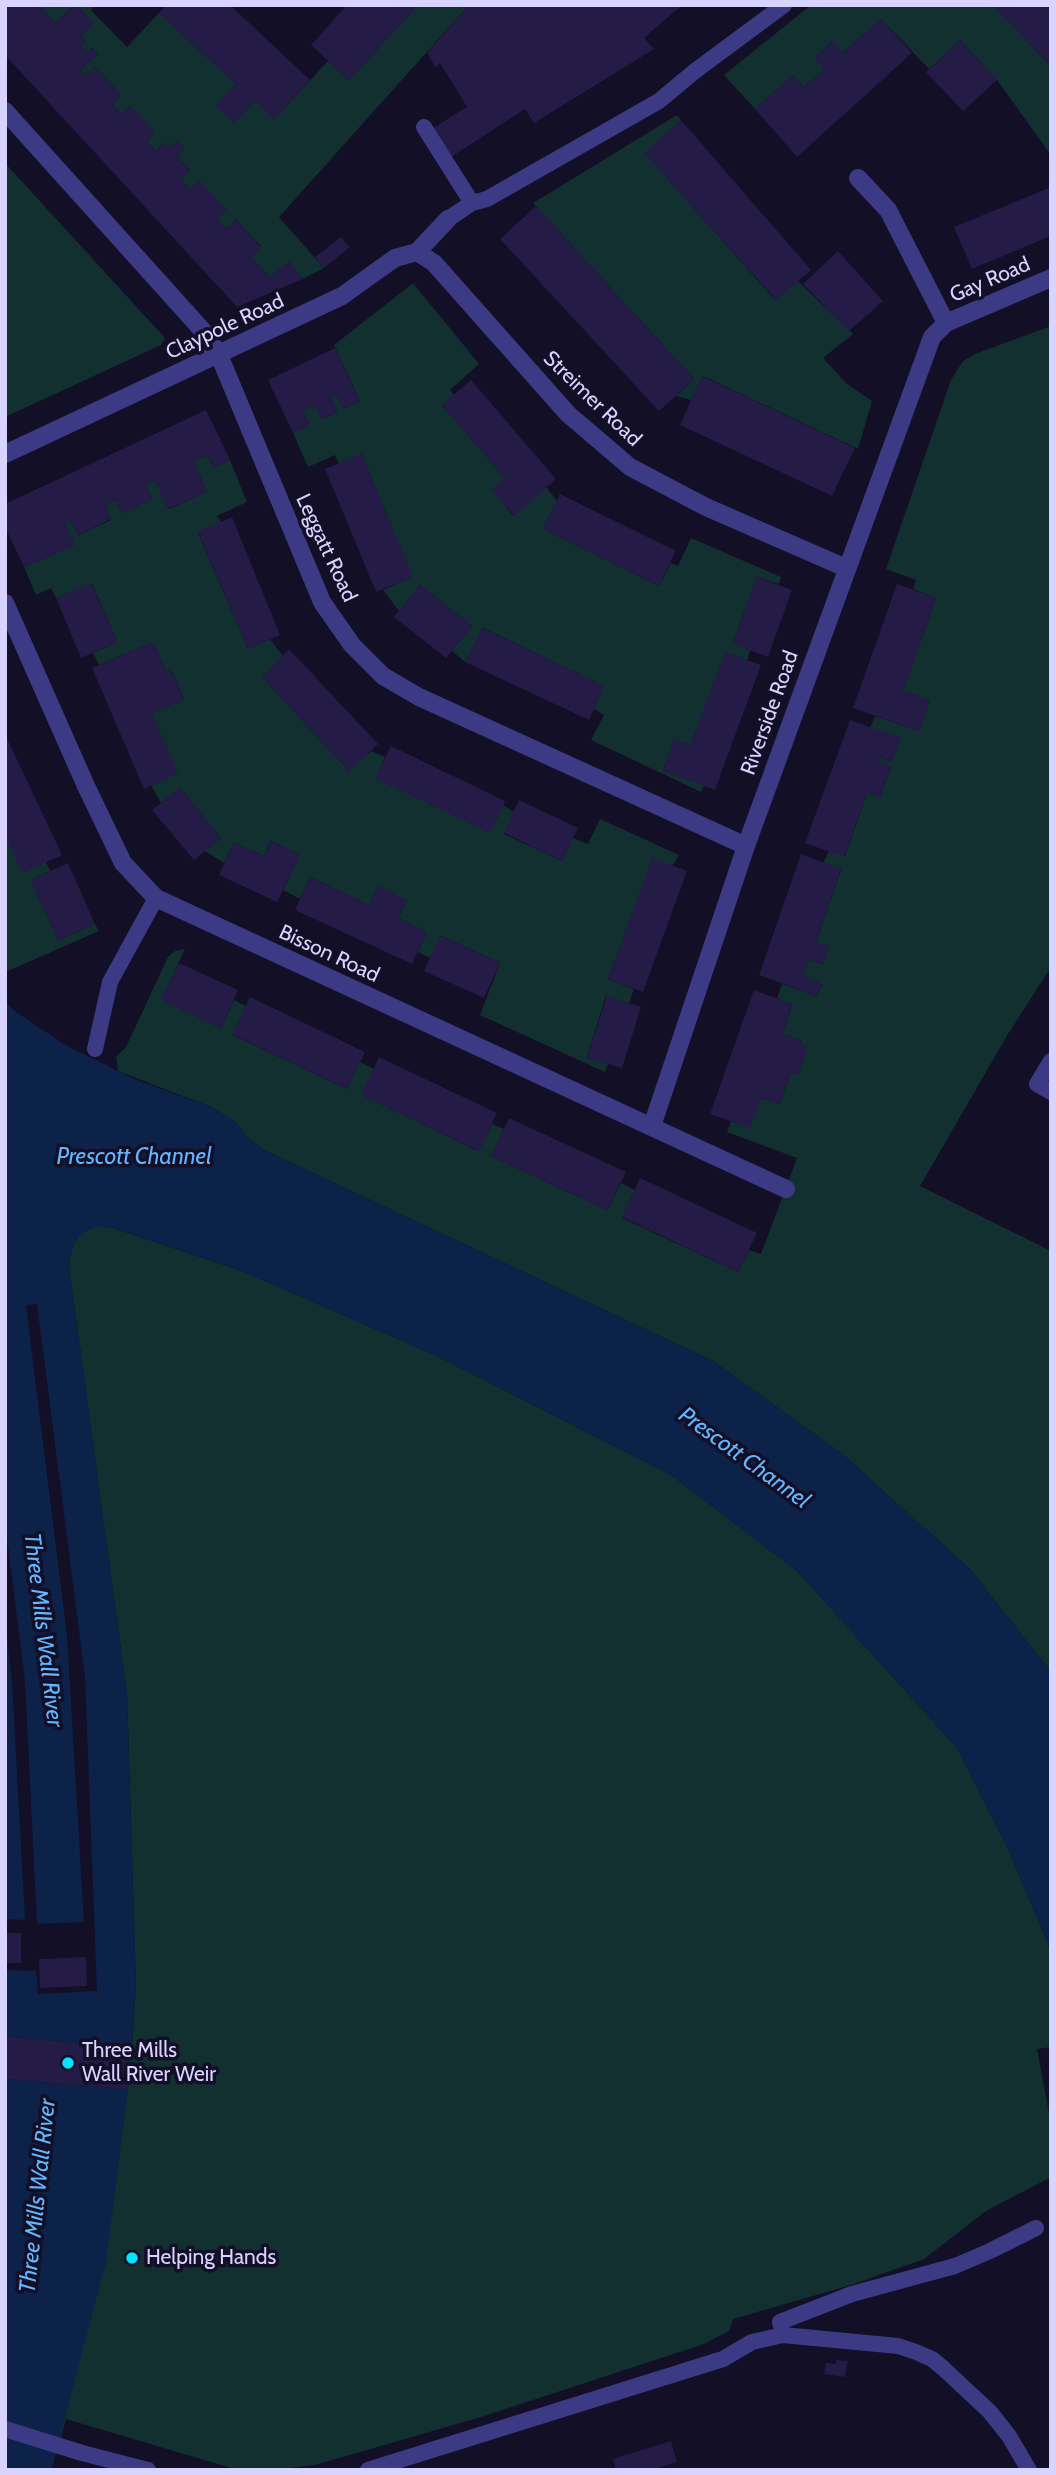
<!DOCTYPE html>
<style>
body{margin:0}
#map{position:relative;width:1056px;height:2475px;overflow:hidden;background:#130f26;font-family:Cabin,sans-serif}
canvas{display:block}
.frame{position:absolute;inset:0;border:7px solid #d9d4ff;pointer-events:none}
</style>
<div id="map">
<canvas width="1056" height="2475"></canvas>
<div class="frame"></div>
</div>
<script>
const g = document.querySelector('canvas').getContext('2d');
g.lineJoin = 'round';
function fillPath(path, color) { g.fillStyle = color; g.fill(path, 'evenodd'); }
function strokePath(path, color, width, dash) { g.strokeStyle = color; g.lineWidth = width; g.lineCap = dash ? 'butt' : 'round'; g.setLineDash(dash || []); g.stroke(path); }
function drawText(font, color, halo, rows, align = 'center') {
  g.font = font + ' Cabin,sans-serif'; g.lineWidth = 7; g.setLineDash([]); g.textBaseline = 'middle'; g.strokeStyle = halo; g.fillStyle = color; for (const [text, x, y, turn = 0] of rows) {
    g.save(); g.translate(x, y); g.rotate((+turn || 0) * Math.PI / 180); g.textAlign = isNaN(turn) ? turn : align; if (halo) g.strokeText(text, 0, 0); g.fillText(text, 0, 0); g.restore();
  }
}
fillPath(new Path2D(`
 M39 5H75L55 23Z
 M76 5H95L91 10 127 47 159 13 236 84 216 105 234 123 255 101 274 119 328 61 349 80 418 5H469L279 217 324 268 303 279 289 262 270 277 251 257 261 246 236 220 226 229 217 219 200 181 190 189 181 179 190 170 177 157 185 149 177 141 169 148 164 143 155 151 146 141 155 133 130 106 121 114 112 104 121 95 95 67 85 76 80 70 98 54 92 48 87 53 81 46 86 41 81 35 93 23Z
 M811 5H993L1049 64 1051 155 997 80 960 40 929 69 881 19 842 53 832 42 815 58 825 69 804 87 793 75 755 109 724 75Z
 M677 115 681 120 645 153 775 300 798 281 853 334 823 358 847 384 872 401 858 449 703 376 691 400 676 396 694 379 533 203Z
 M5 163 165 338 161 345 5 417Z
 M413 283 479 364 450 390 454 395 442 405 505 478 492 490 513 516 546 487 557 501 543 529 659 586 671 563 678 566 691 538 781 577 779 584 757 577 733 643 750 650 747 660 725 653 691 745 674 739 663 770 704 785 701 792 591 740 604 715 594 709 604 686 483 628 465 662 452 651 472 626 420 585 399 611 383 590 412 577 362 454 339 464 335 455 308 467 293 433 310 425 303 411 315 405 322 419 337 412 331 397 337 395 344 408 360 401 334 345Z
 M1051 326V967L1008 1034 920 1186 1051 1251V1672L970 1569 841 1453 713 1361 262 1149 246 1136 236 1122 211 1107 118 1071 116 1057 126 1047 168 957 175 951 185 949 162 999 221 1028 234 1000 246 1006 233 1035 347 1089 360 1062 374 1069 362 1095 478 1151 492 1124 504 1129 491 1156 607 1210 621 1183 635 1190 622 1218 738 1272 749 1250 761 1254 797 1158 727 1132 731 1121 750 1127 761 1098 780 1104 791 1072 798 1074 807 1047 801 1045 802 1041 783 1034 792 1005 777 998 782 984 817 996 822 984 803 976 809 959 823 964 829 947 816 942 841 870 823 863 829 851 845 856 867 793 880 797 891 767 878 761 879 757 892 761 900 739 870 728 875 716 919 731 930 700 903 691 936 598 913 589 916 580 886 569 951 380 963 361 975 354Z
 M207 455 214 468 230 460 247 502 217 516 221 522 198 533 248 649 270 639 283 656 262 677 348 770 371 751 385 757 376 778 490 832 503 805 514 812 504 834 562 861 573 838 588 844 600 819 679 855 619 949 608 979 634 989 629 1003 606 996 587 1057 608 1064 605 1072 480 1015 500 963 441 936 430 958 418 952 427 932 398 918 407 900 378 887 369 905 310 877 300 899 283 890 300 855 271 841 264 856 234 842 224 863 205 851 221 838 180 788 161 803 151 785 152 713 184 699 171 669 166 671 153 642 99 665 93 653 117 642 92 584 56 598 51 588 36 595 24 567 74 545 65 524 71 521 78 535 111 520 105 505 116 500 123 513 152 498 145 484 155 480 169 509 207 492 193 461Z
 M5 835 46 862 50 871 31 880 58 940 95 924 99 931 8 971 5 967Z
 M102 1226 113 1228 242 1271 437 1356 671 1475 797 1571 957 1748 1009 1851 1048 1944 1051 1955V2047L1037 2049 1051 2124V2177L986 2211 924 2259 851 2285 733 2319 729 2331 704 2344 481 2417 315 2465 272 2470H238L66 2419 51 2470H11L132 2043 136 1985 127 1694 69 1267C71 1245 77 1228 102 1226Z`), '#12302f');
fillPath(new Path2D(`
 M5 1000 13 1010 67 1046 137 1080 211 1107 236 1122 246 1136 262 1149 713 1361 841 1453 970 1569 1051 1672V1955L1048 1944 1009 1851 957 1748 797 1571 671 1475 437 1356 242 1271 113 1228C82 1223 72 1238 69 1267L127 1694 136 1985 132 2043 114 2047 5 2036Z
 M5 2079 128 2089 106 2262 51 2470H5Z`), '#0c2248');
fillPath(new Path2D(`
 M37 1304 85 1677 97 1991 38 1994 36 1971 5 1970V1919L25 1920 12 1682 5 1619V1523L25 1681 37 1924 84 1922 67 1636 26 1305Z`), '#130f26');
fillPath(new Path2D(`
 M5 5H39L55 23 76 5 93 23 81 35 86 41 81 46 87 53 92 48 98 54 80 70 85 76 95 67 121 95 112 104 121 114 130 105 143 119 155 133 146 141 155 151 165 143 169 148 177 140 185 149 177 157 190 171 181 179 190 189 200 181 227 210 217 219 226 229 236 220 261 247 251 257 270 277 289 262 303 279 237 307 5 55Z
 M166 5H230L310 80 274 119 255 101 234 123 215 105 236 84 159 13Z
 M347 5H418L349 80 311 45Z
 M469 5H682L644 38 654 49 534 123 525 109 451 157 433 128 467 107 440 63 436 68 427 53Z
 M993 5H1046L1051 10V69L1047 66 1049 64Z
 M881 19 912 53 797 157 755 109 793 75 804 87 825 69 814 58 833 42 842 53Z
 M960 40 997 80 963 111 926 72Z
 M681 120 811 270 776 300 644 153Z
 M1051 187V236L972 269 954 227Z
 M536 206 694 379 659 411 500 239Z
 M341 237 350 247 324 268 315 257Z
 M838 251 883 301 849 331 803 284Z
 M335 348 360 401 343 408 337 395 331 397 338 411 322 419 315 405 310 408 303 411 310 425 293 433 268 380Z
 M702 376 855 448 832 496 680 425Z
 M471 380 556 479 514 516 491 490 505 478 442 405Z
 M206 410 230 460 214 468 207 455 193 461 207 492 168 509 155 480 145 484 152 498 139 506 123 513 116 500 105 505 111 519 78 535 71 521 65 524 75 545 24 567 5 527V504Z
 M362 454 413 577 376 592 325 469Z
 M560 494 676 551 659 586 543 529Z
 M232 517 280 635 248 649 198 532Z
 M757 577 792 590 768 657 733 644Z
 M91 583 117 642 81 658 56 598Z
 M897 584 936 598 903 691 930 700 919 731 853 708Z
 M420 585 472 626 446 658 394 617Z
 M482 628 605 686 589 720 465 662Z
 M153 642 166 671 171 669 184 700 152 713 178 773 144 789 92 668Z
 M289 649 378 744 349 771 262 677Z
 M725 652 761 665 715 790 663 771 674 738 691 745Z
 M850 720 901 738 892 761 879 757 878 761 891 766 880 797 867 793 844 857 805 843Z
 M5 734 62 855 23 873 5 835Z
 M391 746 505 801 490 833 375 778Z
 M180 788 221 838 194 860 152 810Z
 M519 800 578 828 562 861 504 833Z
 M271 841 300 855 277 902 219 875 234 842 264 856Z
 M801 854 841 869 816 942 829 946 823 964 809 959 803 976 822 983 817 996 759 975Z
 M652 858 687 871 643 992 608 979Z
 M68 863 95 924 58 940 31 880Z
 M310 877 369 905 378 886 407 900 398 918 427 932 412 964 295 910Z
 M440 936 500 963 484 998 424 971Z
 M179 963 238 990 221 1028 161 1000Z
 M754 990 792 1004 783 1034 802 1041 801 1045 807 1047 798 1075 791 1072 780 1104 761 1098 750 1128 710 1114Z
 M607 996 641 1007 622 1068 587 1058Z
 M250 997 365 1052 347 1089 232 1034Z
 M379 1057 497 1113 479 1151 361 1095Z
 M509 1118 626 1172 607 1210 491 1156Z
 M640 1178 757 1233 738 1272 622 1217Z
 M5 1933H21V1963H5Z
 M86 1957 87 1986 40 1988 39 1959Z
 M5 2036 114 2047V2041L132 2043 128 2089 5 2079Z
 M836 2360 848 2361 845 2377 824 2374 826 2363 836 2364Z
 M671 2441 677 2462 651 2470H616L613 2459Z`), '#241b47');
strokePath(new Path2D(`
 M424 127 472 203
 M448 219 472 203 487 199 659 101 695 71 784 5
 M95 1049 110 982 156 898
 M1051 1061 1037 1084 1051 1092
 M783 2335 780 2322 852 2294 955 2266 990 2251 1036 2228
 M5 2429 82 2453 148 2470
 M368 2470 723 2359 752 2342 783 2335 898 2346 916 2352 932 2359 944 2369 990 2412 1009 2436 1029 2470`), '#3d3a85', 16);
strokePath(new Path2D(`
 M5 111 204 332 219 355 322 602 352 645 383 676 419 697 746 846
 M858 178 888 210 946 323
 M417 252 434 263 568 414 630 467 706 507 846 568
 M5 454 342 296 395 258 417 252 448 219
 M5 603 86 786 123 863 156 898 786 1189
 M652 1126 746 846 932 337 946 323 1051 278`), '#3d3a85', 18);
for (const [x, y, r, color] of [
 [68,2063,7,"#00e5ff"],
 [132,2258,7,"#00e5ff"]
]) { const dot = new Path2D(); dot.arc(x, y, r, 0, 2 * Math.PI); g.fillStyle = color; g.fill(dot); strokePath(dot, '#130f26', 2.5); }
drawText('21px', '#d9d4ff', '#130f26', [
 ["Gay Road",990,280,-23],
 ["Claypole Road",225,327,-25],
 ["Streimer Road",592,399,44],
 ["Leggatt Road",326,548,65],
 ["Riverside Road",770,713,-70],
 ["Bisson Road",329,954,25]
]);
drawText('21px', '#d9d4ff', '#130f26', [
 ["Three Mills",82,2051],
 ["Wall River Weir",82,2075],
 ["Helping Hands",146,2258]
], 'left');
drawText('italic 23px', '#62b6ff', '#130f26', [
 ["Prescott Channel",134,1157],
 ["Prescott Channel",744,1458,36],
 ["Three Mills Wall River",43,1630,83],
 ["Three Mills Wall River",38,2196,-84]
]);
</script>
